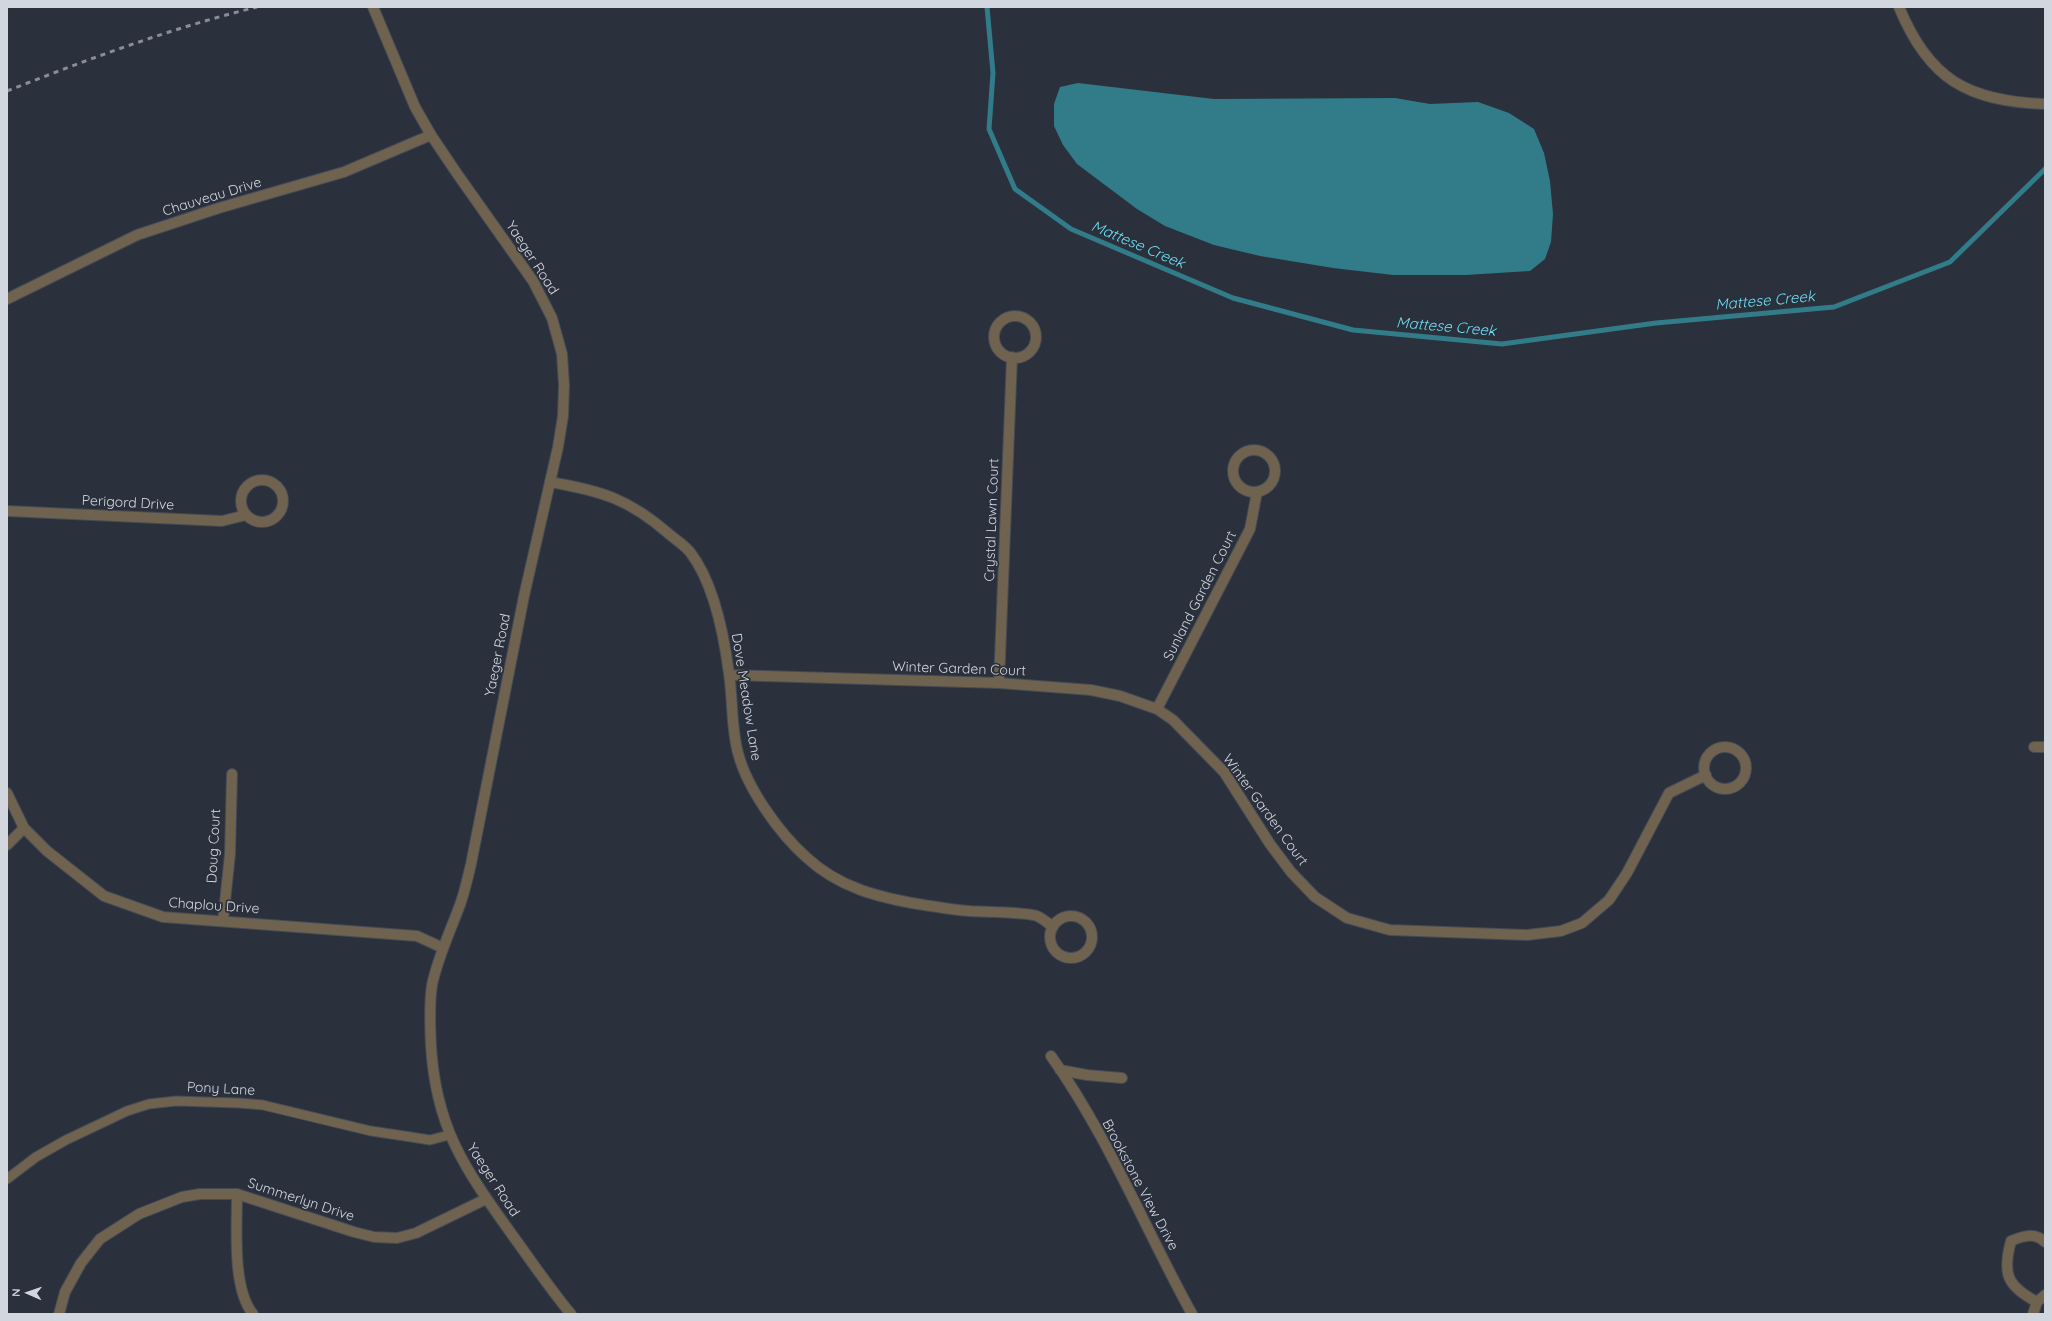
<!DOCTYPE html>
<style>
body{margin:0}
#map{position:relative;width:2052px;height:1321px;overflow:hidden;background:#2a303c;font-family:Quicksand,sans-serif}
canvas{display:block}
.frame{position:absolute;inset:0;border:8px solid #d2d6de;pointer-events:none}
.north{position:absolute;left:8px;top:1273px;width:40px;height:40px;-webkit-text-stroke:3px #2a303c;paint-order:stroke;rotate:272deg;font-size:11px;font-weight:700;line-height:16px;text-align:center;color:#d2d6de}
.north::after{content:'';display:block;margin:auto;width:14px;height:18px;background:#d2d6de;clip-path:polygon(50% 0,100% 100%,50% 72%,0 100%)}
</style>
<div id="map">
<canvas width="2052" height="1321"></canvas>
<div class="frame"></div>
<div class="north">N</div>
</div>
<script>
const g = document.querySelector('canvas').getContext('2d');
g.lineJoin = 'round';
function fillPath(path, color) { g.fillStyle = color; g.fill(path, 'evenodd'); }
function strokePath(path, color, width, dash) { g.strokeStyle = color; g.lineWidth = width; g.lineCap = dash ? 'butt' : 'round'; g.setLineDash(dash || []); g.stroke(path); }
function drawText(font, color, halo, rows, align = 'center') {
  g.font = font + ' Quicksand,sans-serif'; g.lineWidth = 3.5; g.setLineDash([]); g.textBaseline = 'middle'; g.strokeStyle = halo; g.fillStyle = color; for (const [text, x, y, turn = 0] of rows) {
    g.save(); g.translate(x, y); g.rotate((+turn || 0) * Math.PI / 180); g.textAlign = isNaN(turn) ? turn : align; if (halo) g.strokeText(text, 0, 0); g.fillText(text, 0, 0); g.restore();
  }
}
fillPath(new Path2D(`
 M1078 83 1214 99 1395 98 1430 104 1478 102 1509 113 1534 129 1544 153 1550 181 1553 214 1551 242 1545 259 1530 271 1466 275H1393L1333 268 1260 256 1214 245 1165 226 1137 209 1077 164 1063 145 1054 126V104L1060 87Z`), '#317c88');
strokePath(new Path2D(`
 M987 7 993 73 989 129 1015 189 1071 229 1233 298 1353 330 1502 344 1656 323 1834 307 1950 262 2045 169`), '#317c88', 5);
const service = new Path2D(`
 M7 1179 36 1157 66 1140 127 1111 149 1104 176 1101 239 1103 263 1105 371 1131 411 1137 430 1140 449 1135`);
const minor = new Path2D(`
 M7 299 137 235 219 208 344 172 431 135
 M994 337a21 21 0 1 1 42 0a21 21 0 1 1-42 0Z
 M1233 471a21 21 0 1 1 42 0a21 21 0 1 1-42 0Z
 M241 501a21 21 0 1 1 42 0a21 21 0 1 1-42 0Z
 M550 482C602 491 629 499 669 534 676 540 684 545 690 552 714 583 724 635 729 674 733 700 731 727 738 753 747 788 779 833 806 857 839 888 880 898 924 905 939 907 954 910 969 911 982 912 1028 912 1037 916 1042 918 1048 923 1053 927
 M7 511 222 521 246 515
 M730 675 999 683 1091 690 1120 696 1157 709 1173 720 1224 772 1270 844 1291 872 1315 897 1347 918 1390 930 1527 935 1561 931 1582 923 1609 900 1627 873 1669 793 1706 775
 M999 683 1012 357
 M1157 709 1250 529 1257 492
 M2034 747H2045
 M1704 768a21 21 0 1 1 42 0a21 21 0 1 1-42 0Z
 M7 793 24 828 47 851 104 896 163 917 417 936 443 948
 M7 845 24 828
 M1050 937a21 21 0 1 1 42 0a21 21 0 1 1-42 0Z
 M223 921 230 854 232 774
 M1051 1056C1108 1136 1145 1229 1192 1314
 M1060 1070 1087 1075 1122 1078
 M237 1194C237 1227 232 1289 253 1314
 M2037 1302C2007 1286 2002 1274 2011 1241 2023 1236 2035 1232 2045 1242
 M59 1314 65 1292 81 1263 100 1239 139 1214 182 1197 200 1194H237L354 1232 374 1237 397 1238 416 1233 486 1199
 M2033 1314 2037 1302 2045 1295`);
const tertiary = new Path2D(`
 M373 7 415 107 431 135 458 175 533 281 552 318 562 354 564 385 563 416 558 447 524 596 471 864C468 877 465 890 461 902 451 930 438 956 432 985 429 1004 430 1026 431 1046 436 1130 466 1170 513 1236 532 1262 550 1289 571 1314
 M1899 7C1929 80 1968 101 2045 104`);
strokePath(service, '#454b56', 11);
strokePath(minor, '#454b56', 12);
strokePath(tertiary, '#454b56', 12);
strokePath(service, '#6f624f', 9);
strokePath(minor, '#6f624f', 10);
strokePath(tertiary, '#6f624f', 10);
strokePath(new Path2D(`
 M7 91C89 59 171 28 257 7`), '#888d96', 3, [5, 5]);
drawText('14px', '#d2d6de', '#2a303c', [
 ["Chauveau Drive",212,197,-17],
 ["Yaeger Road",532,258,57],
 ["Perigord Drive",128,503,3],
 ["Crystal Lawn Court",992,520,-88],
 ["Sunland Garden Court",1200,596,-63],
 ["Yaeger Road",498,655,-79],
 ["Winter Garden Court",959,669,2],
 ["Dove Meadow Lane",746,697,81],
 ["Winter Garden Court",1265,810,54],
 ["Doug Court",214,846,-87],
 ["Chaplou Drive",214,906,4],
 ["Pony Lane",221,1089,3],
 ["Yaeger Road",493,1180,57],
 ["Brookstone View Drive",1140,1185,62],
 ["Summerlyn Drive",301,1200,18]
]);
drawText('italic 15px', '#6eddf1', '#2a303c', [
 ["Mattese Creek",1138,245,23],
 ["Mattese Creek",1765,301,-5],
 ["Mattese Creek",1446,327,5]
]);
</script>
